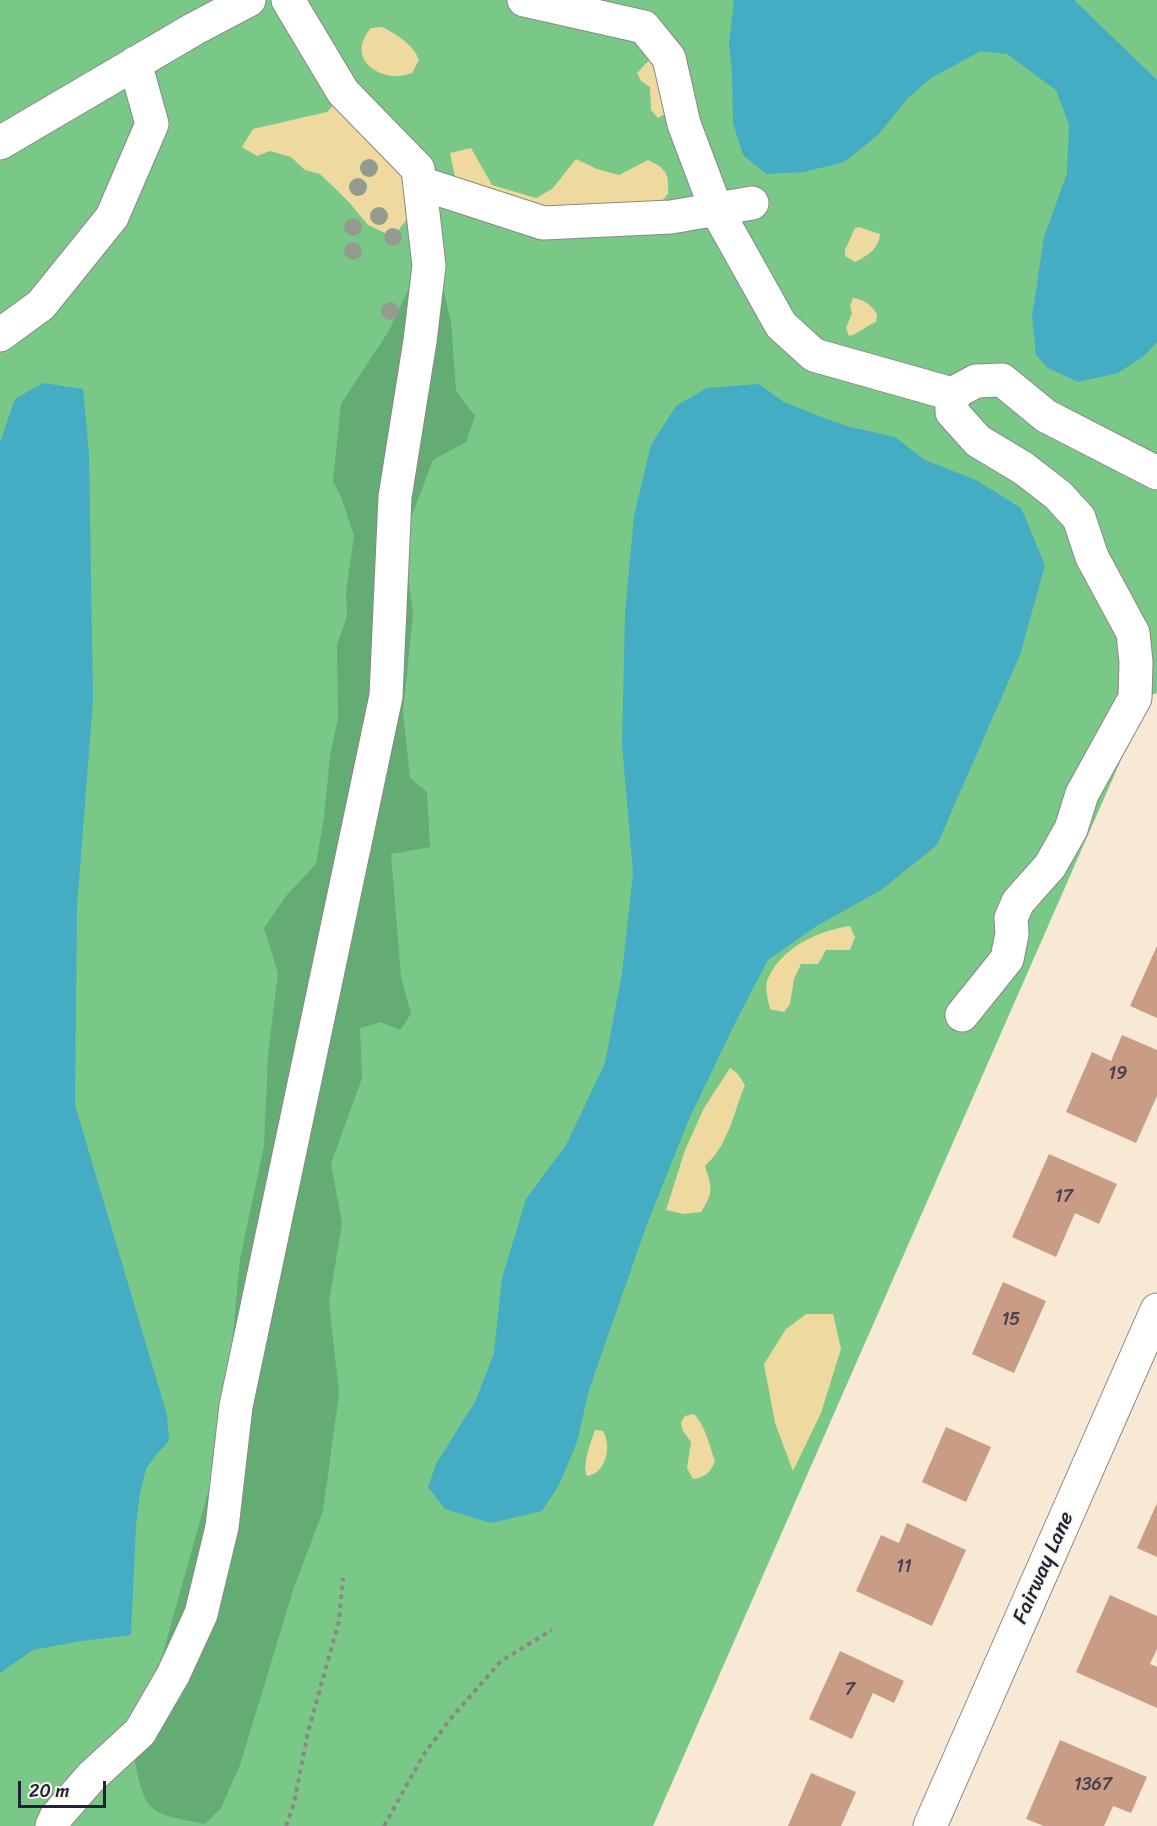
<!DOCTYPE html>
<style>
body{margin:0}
#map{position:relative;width:1157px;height:1826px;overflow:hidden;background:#f8e9d5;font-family:Sriracha,sans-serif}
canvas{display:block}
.scale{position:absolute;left:18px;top:1781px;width:88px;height:27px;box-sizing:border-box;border:3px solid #22223b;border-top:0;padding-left:8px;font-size:18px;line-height:21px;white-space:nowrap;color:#22223b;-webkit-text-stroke:4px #fbf7ec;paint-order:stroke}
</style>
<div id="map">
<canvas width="1157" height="1826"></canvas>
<div class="scale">20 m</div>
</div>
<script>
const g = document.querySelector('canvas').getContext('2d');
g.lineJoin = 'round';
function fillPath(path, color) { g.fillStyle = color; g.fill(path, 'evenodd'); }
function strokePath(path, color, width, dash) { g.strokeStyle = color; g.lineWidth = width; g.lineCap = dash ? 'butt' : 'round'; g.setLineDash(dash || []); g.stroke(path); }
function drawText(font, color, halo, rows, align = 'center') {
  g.font = font + ' Sriracha,sans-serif'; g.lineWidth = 4.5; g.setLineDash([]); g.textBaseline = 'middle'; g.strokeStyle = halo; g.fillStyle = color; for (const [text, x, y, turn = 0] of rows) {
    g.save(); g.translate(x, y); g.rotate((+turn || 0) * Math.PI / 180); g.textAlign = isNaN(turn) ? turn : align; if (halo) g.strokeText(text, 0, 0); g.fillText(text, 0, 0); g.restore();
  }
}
fillPath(new Path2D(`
 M0 0H1157V693L1149 696 653 1826H0Z`), '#7ac888');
fillPath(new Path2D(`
 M415 276 442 284 451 321 456 391 475 416 466 442 433 460 403 539 413 614 403 712 410 778 427 792 430 847 391 854 401 977 411 1014 400 1030 381 1022 360 1028 362 1078 331 1164 342 1223 329 1302 339 1394 323 1511 294 1587 240 1765 221 1808 205 1824C148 1813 145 1814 134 1756L223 1439 240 1259 264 1146 268 1055 278 973 264 928 286 896 316 864 324 817 330 756 338 718 337 644 347 617 346 592 354 536 341 497 333 481 341 404 388 332Z`), '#63ac74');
fillPath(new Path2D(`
 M382 27C396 34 414 45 419 60L412 73C406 75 398 77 392 76 365 72 351 51 371 28Z
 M655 54 667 113 658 118 651 110 650 87 641 81 637 73Z
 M337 101 401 164 415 213 407 219 393 237 368 225 348 201 320 174 305 170 291 157 270 151 257 156 242 147 253 129 327 112Z
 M471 148 492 185 536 198 552 189 576 159 597 169 619 175 648 160C667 169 669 174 668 194L655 209 586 211 524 206 456 181 450 153Z
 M859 227 880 234C879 249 867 256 855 262L845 256V250L855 228Z
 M853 298C864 299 871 305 877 314L876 322C865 326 859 334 849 336L846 328 852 313 850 306Z
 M850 926 855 937 850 950H826L818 964H801L794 979 790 1004 784 1012 770 1009C768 1001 765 989 767 981 780 948 817 931 850 926Z
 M730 1068 738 1074 745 1085C733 1114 729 1144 705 1166 712 1188 714 1192 701 1212L683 1214 666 1210 685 1150 704 1108Z
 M806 1314H833L841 1349 821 1413 793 1471 775 1423 764 1364 786 1329Z
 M694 1414C706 1427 709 1445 715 1461 710 1473 706 1477 693 1479L687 1468 691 1442 683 1431 681 1422 685 1416Z
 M595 1430 603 1431C612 1446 606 1474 587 1476 582 1464 591 1442 595 1430Z`), '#eeda9e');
fillPath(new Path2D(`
 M734 0H1074L1157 80V342L1144 356 1118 373 1078 382 1048 368 1036 355 1032 317 1044 237 1067 173 1069 125 1056 90 1007 54 981 51 931 78 907 99 878 135 844 162 804 172 766 174 743 155 733 123 732 73 729 43Z
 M43 383 83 389 89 453 93 700 77 907 75 1105 167 1415 169 1441 155 1456 146 1469 140 1493 136 1526 131 1635 81 1641 33 1650 0 1673V442L15 399Z
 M759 384 784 402 824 418 850 427 895 437 925 460 976 480 1021 508 1045 565 1020 655 937 845 881 890 815 927 768 960 737 1019 689 1119 647 1224 589 1390 577 1442 559 1485 542 1511 491 1523 445 1509 428 1487 436 1464 475 1402 494 1353 502 1278 526 1199 566 1145 605 1063 622 973 633 873 622 744 625 614 634 516 651 445 676 406 707 388Z`), '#44acc3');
fillPath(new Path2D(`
 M1157 946V1018L1130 1006Z
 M1122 1035 1157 1050V1096L1136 1143 1066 1112 1092 1052 1111 1061Z
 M1049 1154 1117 1184 1099 1224 1075 1213 1056 1257 1012 1237Z
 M1003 1282 1046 1301 1014 1373 972 1354Z
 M946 1427 991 1447 966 1502 922 1482Z
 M1157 1503V1557L1137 1548Z
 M907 1523 966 1550 932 1626 856 1591 881 1535 899 1543Z
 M1110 1595 1157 1616V1649L1150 1664 1157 1667V1708L1076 1672Z
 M840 1651 904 1681 894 1703 873 1693 852 1739 809 1719Z
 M1060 1740 1147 1777 1131 1813 1113 1806 1104 1826H1044L1026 1819Z
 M811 1773 856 1792 841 1826H788Z`), '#c99c86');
const minor = new Path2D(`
 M524 0 644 27 669 58 684 124 716 209 781 325 814 355 952 394 976 381 1002 380 1046 416 1157 473
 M0 143 194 29 249 0
 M420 183 543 223 671 217 752 203
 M0 335 41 305 112 217 152 124 135 63
 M952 394V412L978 441 1023 468 1058 495 1079 518 1092 557 1133 633 1136 662 1135 698 1082 794 1071 829 1050 866 1018 902 1011 918 1012 934 1007 959 962 1015
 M52 1826 56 1817 91 1777 140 1732 173 1675 201 1614 222 1527 236 1406 386 696 395 497 420 341 429 266 418 169 343 92 288 0
 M930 1826 1157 1310`);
strokePath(minor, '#8d8688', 35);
strokePath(new Path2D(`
 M286 1826 294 1803 308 1732 339 1621 343 1578
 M384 1826 424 1754 452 1717 501 1661 552 1630`), '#8d8688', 4, [4.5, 4.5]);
strokePath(minor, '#fff', 33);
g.fillStyle = '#939b8f';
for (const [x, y] of [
 [369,168],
 [358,187],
 [379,216],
 [353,227],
 [393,237],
 [353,251],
 [390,311]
]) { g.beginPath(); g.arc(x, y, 9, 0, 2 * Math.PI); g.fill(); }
drawText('18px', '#4c404e', null, [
 ["19",1118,1074],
 ["17",1064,1197],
 ["15",1011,1320],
 ["11",904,1567],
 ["7",850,1690],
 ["1367",1093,1785]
]);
drawText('21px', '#22223b', '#fbf7ec', [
 ["Fairway Lane",1044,1568,-66]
]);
</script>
